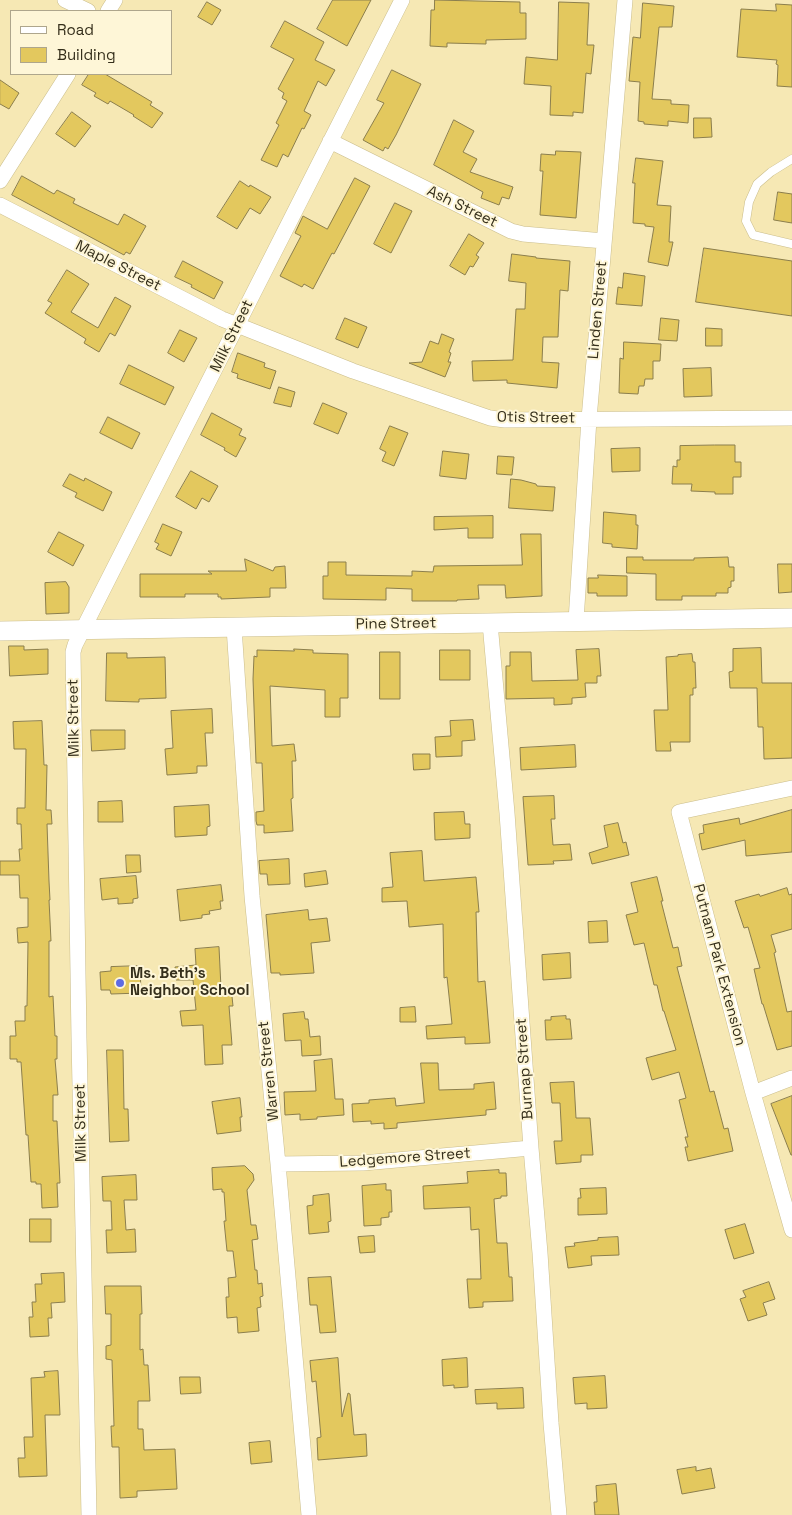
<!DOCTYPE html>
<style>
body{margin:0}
#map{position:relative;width:792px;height:1515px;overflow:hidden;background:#f6e8b4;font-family:"Space Grotesk",sans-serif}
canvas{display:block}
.legend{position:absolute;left:10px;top:10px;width:162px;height:65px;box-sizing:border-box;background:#fef6d7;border:1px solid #aea68c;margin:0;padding:6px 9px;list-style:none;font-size:15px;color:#352f1b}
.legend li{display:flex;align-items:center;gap:10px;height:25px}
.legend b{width:25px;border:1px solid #aea68c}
</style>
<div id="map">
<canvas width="792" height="1515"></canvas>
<ul class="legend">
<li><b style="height:6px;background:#fff"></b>Road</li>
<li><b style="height:14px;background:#e3c85e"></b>Building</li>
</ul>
</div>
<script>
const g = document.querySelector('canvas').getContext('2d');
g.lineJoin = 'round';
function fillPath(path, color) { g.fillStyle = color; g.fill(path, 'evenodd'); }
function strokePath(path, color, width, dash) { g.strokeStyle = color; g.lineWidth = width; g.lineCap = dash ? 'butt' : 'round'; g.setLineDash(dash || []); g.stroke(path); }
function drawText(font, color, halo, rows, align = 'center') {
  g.font = font + ' "Space Grotesk",sans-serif'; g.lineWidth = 4; g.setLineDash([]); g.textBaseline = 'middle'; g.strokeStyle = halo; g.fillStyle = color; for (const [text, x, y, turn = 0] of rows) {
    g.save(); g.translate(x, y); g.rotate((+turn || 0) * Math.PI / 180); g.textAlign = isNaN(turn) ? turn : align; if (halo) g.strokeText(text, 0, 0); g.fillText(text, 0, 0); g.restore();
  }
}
const building = new Path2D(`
 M333 0H371L347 46 317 29Z
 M435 0 520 2V13H526V39L486 40V44L447 43V47L430 46 431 10H434Z
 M207 2 221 10 212 25 198 17Z
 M559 2 589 3 587 45H594L591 74 586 73 583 113 573 112V116L550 115 551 86 524 84 526 57 557 60Z
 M643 3 674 6 672 27H659L652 99 671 100V104L689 105 688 123 668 121V126L644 124V122L638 121 640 82 629 81 633 37 640 38Z
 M776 4 792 5V87L777 86 778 65 776 64 777 60 737 57 741 9 776 11Z
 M285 21 324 42 315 60 335 70 326 86 318 81 304 111 311 115 304 129 302 128 288 157 283 154 277 167 261 160 279 125 276 123 287 101 282 98 284 93 278 89 294 59 271 47Z
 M392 70 421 84 396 135 388 149 385 147 383 151 363 140 384 103 377 100Z
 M89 74H105L152 102 150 105 163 113 152 128 133 116 134 115 110 101 108 104 94 96 96 93 82 85Z
 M0 80 19 93 9 109 0 104Z
 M72 112 91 126 75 147 56 134Z
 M694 118H711L712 137 694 138Z
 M454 120 474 131 463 152 477 159 470 172 513 187 509 199 502 197 499 205 481 198 483 192 434 165Z
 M556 151 581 152 576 218 540 215 543 171H540L541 154 555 155Z
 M636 158 663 161 657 205 671 206 669 242H673L668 266 648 262 654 227 645 226V224L633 223 635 183H633Z
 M22 176 54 194 57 190 75 199 73 203 118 225 124 214 146 226 130 254 126 252 124 255 12 195Z
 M355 178 370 186 334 254 332 253 313 289 304 284 302 287 280 276 301 236 295 233 303 216 327 229Z
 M240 181 249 187 250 185 271 197 260 214 250 208 237 229 217 217Z
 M778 192 792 194V223L774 220Z
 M395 203 412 211 391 253 374 244Z
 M469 234 484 243 476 255 479 257 473 267 470 266 465 275 450 266Z
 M704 248 792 261V316L696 302Z
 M512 254 536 257V258L570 261 568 291 560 290 558 337H543L542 362 559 363 557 388 507 383V380L473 381 472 361 513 360 516 309H525L526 283 509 281Z
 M183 261 223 282 214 299 191 287 192 285 175 277Z
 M67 270 89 284 71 312 98 328 115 297 131 306 115 336 110 333 99 352 84 343 86 339 45 313 52 303 48 301Z
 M624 273 645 276 642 306 616 304 618 287 622 288Z
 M345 318 367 327 358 348 336 339Z
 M661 318 679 320 677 341 659 340Z
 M706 328 722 329V346H706Z
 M180 330 197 338 184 362 168 353Z
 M442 334 454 339 449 352 451 353 448 362H451L445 377 409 363 422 362 430 341 438 344Z
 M624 342 661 344 660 361H653V379H645L644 386H639L638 394 619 393 620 358 623 359Z
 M238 353 265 363 264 367 276 371 270 389 237 378 238 374 232 372Z
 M129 365 174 387 165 405 120 384Z
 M711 368 712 396 684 397 683 369Z
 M279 387 295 392 291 407 274 403Z
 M323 403 347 413 338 434 314 424Z
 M212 413 242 429 239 435 246 438 236 457 224 450 225 448 201 435Z
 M108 417 140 433 132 449 100 433Z
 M390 426 408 433 394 466 382 461 386 452 380 449Z
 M715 445H735V462H741V477H733V494H715V492L691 491 692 484H672L673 466 677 467V460H680V446Z
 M640 448V471L612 472 611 449Z
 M443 451 469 454 466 479 440 476Z
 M498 456 514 457 512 475 497 474Z
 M191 471 218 486 209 502 202 498 196 509 176 497Z
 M70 474 84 481 85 478 112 492 103 511 75 497 77 493 63 486Z
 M511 479 521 480 536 484 537 486 555 487 553 511 509 508Z
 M604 512 636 515V525H638L637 549 612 547V544L603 543Z
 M493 516V538H468V528L434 530V517Z
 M163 524 182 532 171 556 156 549 159 544 155 542Z
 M59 532 84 545 73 566 48 552Z
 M521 534H541L542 596 506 598 505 585H478L479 599 457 600V601H412V589L386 588V600L323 599V576H328V562H346V575L412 576V571L433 572 434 566 522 565Z
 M627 557H643V560H694V558L728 557 729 567H734V581H731V587L728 588V593H716V596H682V600H656V574L627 573Z
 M245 559 273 571 275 567 285 566 286 588H270V597L221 599V597H218V594H185V597H140V574H212L208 571H246Z
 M778 564H792V592L779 593Z
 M598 575 627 576V596H597V593H588V578H598Z
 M66 582 69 587V613L46 614 45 583Z
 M9 646H24V650L48 649V674L10 676Z
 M761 648 762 683H792V758L764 759 763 727H758L757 688H730L729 672 733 671V649Z
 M294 649 313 650V653L348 654V698H340V717H325V690L270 686 272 746 294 744 296 761H292L293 798 291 799 293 831 264 833V825H257L256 821V812L264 811 262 763H256L253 679 254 656 257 657V650L294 651Z
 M599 649 601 676H597V683H585L586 697 572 698V704L554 705V698L506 699V666H510V652H531L532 681 578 680 576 650Z
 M440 650H470V680H440Z
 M380 652H400V699H380Z
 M107 653H127V658L165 657 166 698 139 699V702L106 701Z
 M692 654 693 662H695L696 688H693V695H690V742H670L671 751H656L654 710H668L666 657 678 656V655Z
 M212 709 213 733H205L207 766H197V773L167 775 165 749 173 748 171 711Z
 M473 720 475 740 462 741V756L436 757 435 737 451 736 450 721Z
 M42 721 44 765H47L46 810H51L52 824H47L49 881 50 900H49L51 941H49V997L53 996 55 1036H57V1059H55L58 1095H53V1121H57L60 1183H57L58 1207 42 1208 41 1184H36V1182H31L28 1135H26L21 1062H17V1059H10V1036H16L15 1021H25V1006H27L28 942 18 943 17 928 28 927V898H20L19 875H0V861H20L19 849H22L21 824H17V808H25L26 749H14L13 722Z
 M91 730H125V749L92 751Z
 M575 745 576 767 521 770 520 748Z
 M413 754H430V769L414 770Z
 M554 796 555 819H551L553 845 570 844 572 860 553 861 554 864 528 865 523 797Z
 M122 801 123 822H98V802Z
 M209 805 210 826 207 827V835L175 837 174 807Z
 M792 810V852L746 856 745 840 702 850 699 834 704 833 703 825 739 818 740 824Z
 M464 812 465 824H470V838L435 840 434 813Z
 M618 823 623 843 626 842 629 855 592 864 589 853 608 847 604 826Z
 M422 851 424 881 476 877 479 912H476L478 982 485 981 490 1043 465 1044V1037L427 1039 426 1026 452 1024 447 977 444 978 443 924 409 927 407 901 382 902V888L393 887 390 853Z
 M126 855H140L141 872 127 873Z
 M289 859 290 884 268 885 267 874H260L259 861Z
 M326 871 328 884 305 887 304 874Z
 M136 876 138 898 133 899V903L118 904V898L102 900 100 879Z
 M657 877 663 901H661L673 948 678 947 682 966 677 967 710 1092 714 1091 724 1129 728 1128 733 1151 688 1161 685 1147H688L685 1137H688L679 1100 686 1098 679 1072 652 1080 646 1058 676 1050 664 1011H663L657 985H654L644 943 634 945 626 915 638 912 631 883Z
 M221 885 223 901H220L221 909 209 911 210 914 202 915V918L180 921 177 890Z
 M787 888 789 895 792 894V929L771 935 776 952 774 953 787 1012 792 1011V1046L777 1050 763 1004H762L754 969 760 968 748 927 744 928 735 901 759 894 760 896Z
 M308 910 309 920 327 918 330 941 311 943 314 973 280 975V973H271L266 915Z
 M607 921 608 942 589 943 588 922Z
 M219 947 221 988 231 987 233 1006H229L232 1045H222L223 1064 205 1065 203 1025 182 1026 180 1011 196 1010 193 980H176L175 967 196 965 195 949Z
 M570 953 571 978 543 980 542 955Z
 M140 966 141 993 111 994 110 990H101L100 972 111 971V967Z
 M415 1007 416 1022H400V1008Z
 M304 1012 305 1019H308L310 1037 320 1036 321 1055 302 1056 301 1040 285 1041 283 1014Z
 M566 1016V1019H570L572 1039 546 1040 545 1020H551V1017Z
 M107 1050H123L124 1109H128L129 1141 110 1142Z
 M332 1059 335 1099H343L344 1115 317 1117V1119L300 1120V1114L285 1115 284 1092 316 1091 314 1061Z
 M421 1063H438L439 1090 474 1089V1084L494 1082 496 1109 486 1110V1115L397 1123V1128L384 1129V1123L371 1124V1121L353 1122 352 1104 369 1103V1100L395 1098 396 1106 424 1103Z
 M574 1082 576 1118H590L593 1155H581V1162L556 1164 554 1141H562L560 1103H552L550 1083Z
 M792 1096V1155H791L771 1104Z
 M240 1098 242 1117H240L241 1131 217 1134 212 1102Z
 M245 1166 253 1174 254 1180 247 1190 251 1225H256L258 1239 252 1240 255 1270H257L258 1284 262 1283 263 1296 260 1297 261 1307 257 1308 259 1331 238 1333 237 1317 227 1318 226 1297H229L228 1278 236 1277 233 1251H227L224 1221H226L224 1192H222V1189L213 1190 212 1168Z
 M499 1170V1173H506L507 1196H501V1198L494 1199 497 1243H507L509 1277H512L513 1301 483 1302V1307L469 1308 467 1279H481L479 1229 471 1230 470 1207 424 1209 423 1186 468 1183 467 1172Z
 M136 1175 137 1200H124L126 1230 135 1229 136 1252 107 1253 106 1230H112L111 1201H103L102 1177Z
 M386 1184V1190H391L392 1212H389V1217L381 1218V1225L364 1226 362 1186Z
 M606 1188 607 1214 578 1215V1198H581L580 1189Z
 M329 1194 331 1221 328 1222 329 1232 309 1234 307 1206 313 1205V1196Z
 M30 1219H51V1242H30Z
 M745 1224 754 1253 734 1259 725 1230Z
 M374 1236 375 1252 360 1253 358 1237Z
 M618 1237 619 1255 591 1256 592 1265 568 1268 565 1247 575 1246 574 1243 598 1240V1238Z
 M64 1273 65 1302 51 1303 52 1318H48L49 1336 30 1337 29 1317H33L32 1302H36L35 1284H42L41 1274Z
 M331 1277 336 1332 320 1333 317 1305H310L308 1278Z
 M769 1282 775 1299 763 1303 767 1315 748 1321 740 1299 746 1297 743 1291Z
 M105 1286H141L142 1314H140V1350L143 1349 144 1365H148L150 1401H138V1429H143L144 1450 175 1449 177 1489 137 1491V1497L120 1498 119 1447H112L111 1426H114L112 1360 106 1359V1346L111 1345V1314H106Z
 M338 1358 342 1417 348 1393 350 1394 354 1435 366 1434 367 1456 318 1460 317 1438 321 1437 316 1381 312 1382 310 1361Z
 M467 1358 468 1387 454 1388V1385L443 1386 442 1360Z
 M58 1371 60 1415H45L47 1476 19 1477 18 1458H25L24 1437H33L31 1378 45 1377 44 1372Z
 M605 1376 607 1408 587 1409V1403L575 1404 573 1378Z
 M180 1377H200L201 1393 181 1394Z
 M523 1388 524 1408 497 1409V1403L476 1404 475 1390Z
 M270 1441 272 1462 251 1464 249 1443Z
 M696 1467V1471L711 1468 715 1488 682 1494 677 1470Z
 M616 1484 619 1515H595L594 1502H597L596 1486Z`);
fillPath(building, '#e3c85e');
strokePath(building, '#8b7e4d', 1);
const service = new Path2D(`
 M792 159 771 172 757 184 749 202 746 221 753 235 792 244`);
const minor = new Path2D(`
 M65 0 88 11
 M108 11 115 0
 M330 141 511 231 523 234 604 241
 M0 181 68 74
 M0 205 222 319 353 371 490 418 505 420 792 418
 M576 621 589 419 625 0
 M490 623 507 813 531 1148 540 1253 551 1423 559 1515
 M234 627 252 896 278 1164 309 1515
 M792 788 679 812 753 1093 792 1230
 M753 1093 792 1078
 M278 1164 363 1163 531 1148
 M89 1515 79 1038 73 652 75 645 402 0`);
const tertiary = new Path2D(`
 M0 631 792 618`);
strokePath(service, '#cabd8b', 9);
strokePath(minor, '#cabd8b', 16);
strokePath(tertiary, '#cabd8b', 20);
strokePath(service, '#fff', 8);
strokePath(minor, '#fff', 15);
strokePath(tertiary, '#fff', 19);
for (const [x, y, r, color] of [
 [120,983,5,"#5e6be3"]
]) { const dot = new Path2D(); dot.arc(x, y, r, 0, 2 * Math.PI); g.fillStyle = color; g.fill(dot); strokePath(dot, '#fef6d7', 2); }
drawText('15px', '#352f1b', '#fef6d7', [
 ["Ash Street",462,207,26],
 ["Maple Street",118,266,27],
 ["Linden Street",598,310,-85],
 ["Milk Street",232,336,-64],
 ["Otis Street",536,418,1],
 ["Pine Street",396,624,-1],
 ["Milk Street",74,718,-91],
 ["Putnam Park Extension",719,965,75],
 ["Burnap Street",525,1069,-94],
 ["Warren Street",269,1071,-96],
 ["Milk Street",81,1123,-91],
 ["Ledgemore Street",405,1158,-4]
]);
drawText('bold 15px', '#352f1b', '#fef6d7', [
 ["Ms. Beth's",130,974],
 ["Neighbor School",130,991]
], 'left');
</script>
